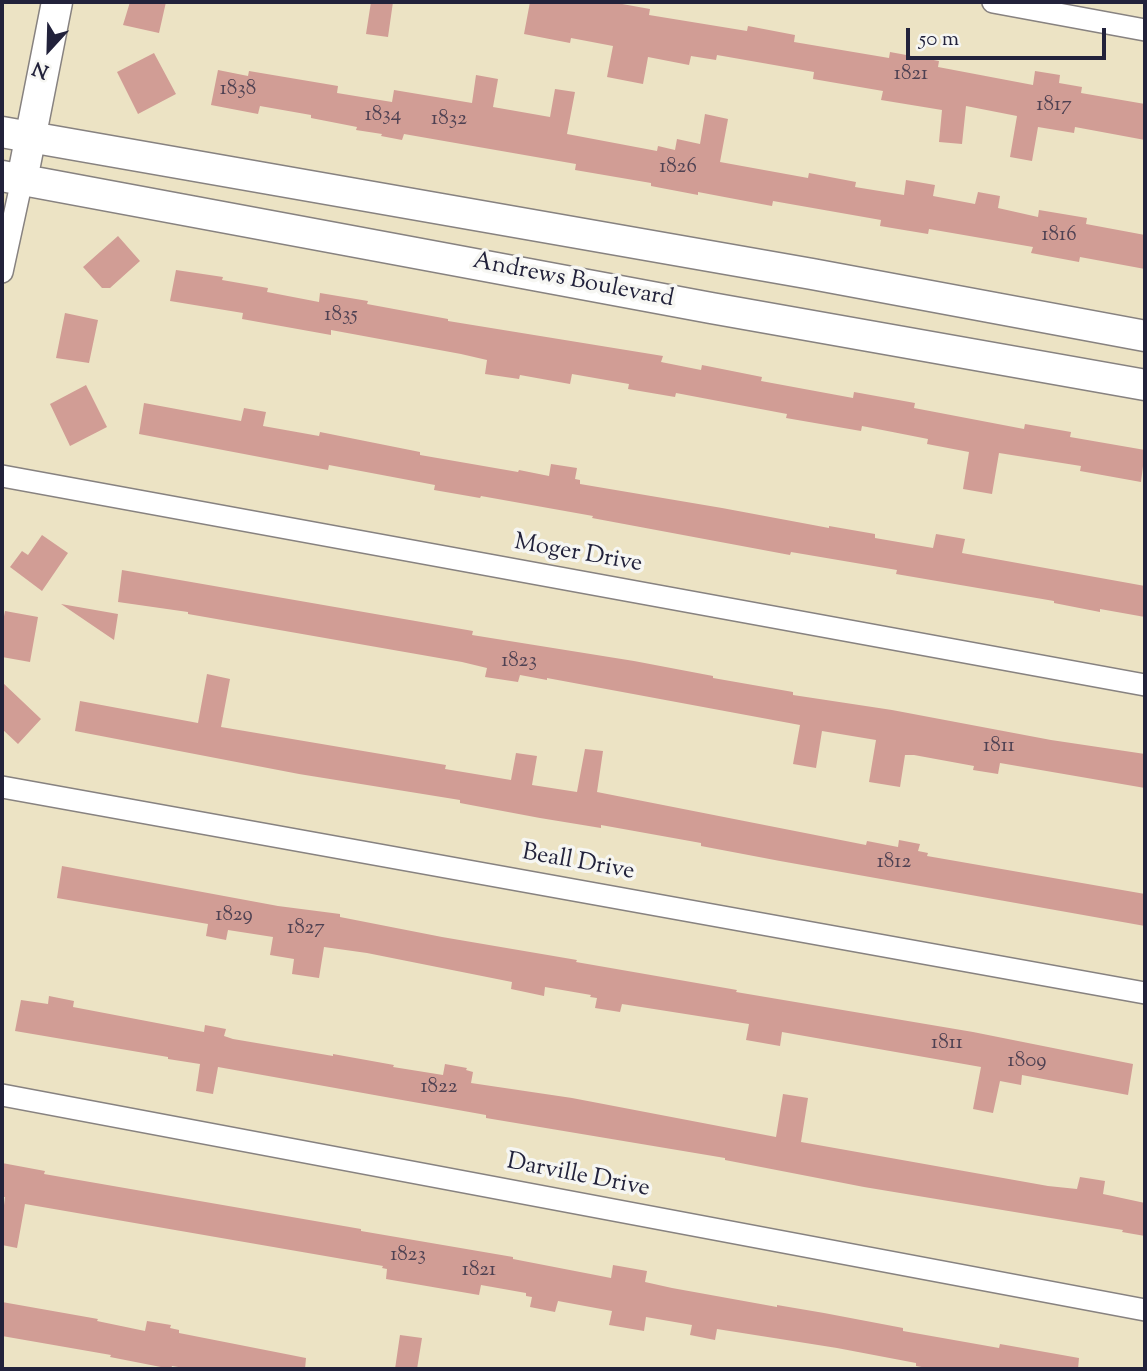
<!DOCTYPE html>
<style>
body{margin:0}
#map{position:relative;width:1147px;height:1371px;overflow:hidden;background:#ece3c4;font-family:"Sorts Mill Goudy",serif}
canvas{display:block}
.frame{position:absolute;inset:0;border:4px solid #22223b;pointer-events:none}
.north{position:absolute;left:14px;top:14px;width:70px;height:70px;-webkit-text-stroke:5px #f6f6f2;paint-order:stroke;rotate:202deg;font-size:19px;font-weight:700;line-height:28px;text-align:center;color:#22223b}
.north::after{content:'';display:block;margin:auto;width:24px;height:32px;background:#22223b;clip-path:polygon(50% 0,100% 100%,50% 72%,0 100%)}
.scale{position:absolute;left:906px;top:28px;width:200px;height:32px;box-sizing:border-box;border:4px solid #22223b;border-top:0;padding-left:9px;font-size:21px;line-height:24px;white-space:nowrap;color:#22223b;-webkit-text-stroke:5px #f6f6f2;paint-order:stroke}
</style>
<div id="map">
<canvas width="1147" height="1371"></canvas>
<div class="frame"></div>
<div class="north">N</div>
<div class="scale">50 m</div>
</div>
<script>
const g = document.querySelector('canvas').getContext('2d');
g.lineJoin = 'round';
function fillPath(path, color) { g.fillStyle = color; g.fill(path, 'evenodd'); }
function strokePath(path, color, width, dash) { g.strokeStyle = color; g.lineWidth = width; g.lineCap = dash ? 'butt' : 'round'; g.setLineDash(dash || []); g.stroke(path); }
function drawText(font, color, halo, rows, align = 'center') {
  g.font = font + ' "Sorts Mill Goudy",serif'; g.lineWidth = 7; g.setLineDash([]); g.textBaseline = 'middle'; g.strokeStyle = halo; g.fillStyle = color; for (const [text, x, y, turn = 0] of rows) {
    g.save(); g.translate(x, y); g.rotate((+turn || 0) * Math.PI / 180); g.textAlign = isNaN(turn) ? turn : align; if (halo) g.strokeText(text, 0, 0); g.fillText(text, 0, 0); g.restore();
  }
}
fillPath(new Path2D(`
 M130 2H166L159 33 123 25Z
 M371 2H393L388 37 366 34Z
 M530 2H611L650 9 649 15 747 31 748 26 795 35 794 42 889 58 890 52 939 61 938 67 1033 85 1035 71 1060 75 1059 83 1082 87 1081 93 1145 104V140L1075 127 1074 133 1038 127 1032 161 1010 157 1017 116 966 106 962 144 939 142 942 110 881 100 883 91 813 79 814 72 717 55 716 60 691 56 689 65 648 57 643 84 607 77 613 46 571 38 570 43 524 34Z
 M154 53 176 94 138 114 117 72Z
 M218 70 248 76 249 71 338 86 337 93 392 102 394 90 472 103 476 75 498 79 493 107 550 117 555 89 575 92 567 134 657 151 658 146 675 150 677 139 700 144 705 114 728 119 720 162 808 178 809 173 856 182 855 187 904 195 906 180 935 185 933 196 975 204 978 192 1000 196 998 208 1038 217 1039 210 1087 218 1086 224 1145 235V269L1080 257 1079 262 1031 253 1033 247 929 229 928 234 880 226 881 220 773 201 772 206 698 192V195L651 186V183L575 170 576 164 404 134 402 140 381 136 382 134 356 130 357 127 311 118V115L260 106 258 114 211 105Z
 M118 236 140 261 110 288H102L83 267Z
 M176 270 223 277 222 280 268 288 267 292 319 302 320 293 368 301 367 304 448 319V321L663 356 661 362 701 370 702 365 762 377 761 381 853 398 854 392 915 403 914 408 1024 429 1025 424 1071 432 1070 437 1145 450 1141 482 1080 471 1081 466 999 453 992 494 963 489 969 452 927 444 928 439 862 426 861 431 786 418 787 414 676 393 675 397 628 389 629 384 572 374 570 384 520 375 519 379 485 374 487 360 461 354 331 330V335L242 319 243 313 170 301Z
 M65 313 98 320 89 363 56 358Z
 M86 385 107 427 70 446 50 404Z
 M144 403 241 421 244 408 266 412 263 426 319 436 320 432 420 452V455L518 472 519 470 549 476 551 464 577 468 575 479 580 480V484L722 508 829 528V526L875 534V538L933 548 936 534 965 539 962 553 1145 586V617L1100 609V612L1054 603V601L896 574 897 570 791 552 790 555 592 518 593 516 481 496 480 498 434 490 435 485 329 465 328 470 139 434Z
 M42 535 68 553 42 591 10 567 22 551 28 555Z
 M122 570 473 631 472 635 634 661 713 676V678L793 692V695L892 710 1051 740 1145 754V788L1000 763 998 774 973 770 974 766 914 755H905L900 787 869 782 876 740 822 731 816 768 793 764 800 725 547 678V680L520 675 518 682 485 677 487 668 462 662 188 614V612L118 602Z
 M61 604 118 614 114 640Z
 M5 611 38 617 30 662 2 657V627Z
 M207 674 230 679 221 727 446 765 445 769 511 780 516 753 537 756 532 785 577 792 585 749 603 751 597 792 866 845 867 841 898 847 899 840 920 844 918 851 928 853 927 856 1145 894V926L780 861 701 846V843L601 825V828L540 818 460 803V800L299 774 75 731 80 701 198 723Z
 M2 682 41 719 18 744 2 729Z
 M62 866 278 906 340 914V917L442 937 577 960 576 962 737 990 736 992 973 1032 1133 1064 1128 1095 1022 1075 1021 1085 1000 1081 993 1113 973 1109 981 1067 782 1032 780 1046 746 1040 749 1024 622 1004 620 1012 595 1008 597 998 590 997 591 995 545 987 544 996 511 989 512 982 367 953 324 947 319 978 292 974 294 959 270 955 273 937 228 930 226 940 206 936 208 924 57 898Z
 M49 996 74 1001 73 1007 204 1032 205 1025 226 1029 224 1036 233 1039 333 1056V1054L394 1065 393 1067 443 1075 445 1064 467 1068 466 1070 473 1072 471 1083 572 1098 776 1137 783 1094 808 1098 801 1142 1048 1186 1077 1189 1080 1177 1105 1181 1103 1194 1145 1203V1236L1122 1232 1123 1230 864 1187 725 1160V1158L486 1118V1115L218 1067 213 1094 196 1091 200 1064 168 1059V1057L15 1031 21 1000 48 1004Z
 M2 1163 45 1171 44 1174 361 1229V1231L513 1257V1259L611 1278 613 1265 647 1271 645 1282 672 1288 777 1307V1305L824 1313 903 1328V1331L999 1348 1000 1344 1079 1358 1078 1369H933L916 1366V1363L837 1348 717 1329 715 1340 690 1335 692 1325 646 1317 644 1331 609 1325 612 1311 558 1301 555 1312 530 1307 532 1297 526 1296V1293L481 1285 479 1295 386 1279 387 1269 382 1268 383 1266 25 1204 17 1248 2 1245V1222L5 1197H2Z
 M2 1302 98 1319 97 1321 145 1331 147 1321 171 1325 170 1328 179 1330V1333L306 1358 305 1369H191L172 1366 171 1369 110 1357 111 1355 2 1336Z
 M400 1335 422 1338 417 1369H395Z`), '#d19d95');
const street = new Path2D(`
 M993 2 1145 30
 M2 272 22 180
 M2 476 1145 685
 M2 787 1145 993
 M2 1095 1145 1310`);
const secondary = new Path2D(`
 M2 132 812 274 1145 336
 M2 176 711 308 1145 385
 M22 180 57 2`);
strokePath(street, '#878280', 24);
strokePath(secondary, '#878280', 33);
strokePath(street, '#fff', 21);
strokePath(secondary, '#fff', 30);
drawText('21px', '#4e4152', null, [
 ["1821",911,75],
 ["1838",238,90],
 ["1817",1054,106],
 ["1834",383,116],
 ["1832",449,120],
 ["1826",678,168],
 ["1816",1059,236],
 ["1835",341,316],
 ["1823",519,662],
 ["1811",999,747],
 ["1812",894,863],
 ["1829",234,916],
 ["1827",306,929],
 ["1811",947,1044],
 ["1809",1027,1062],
 ["1822",439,1088],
 ["1823",408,1256],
 ["1821",479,1271]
]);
drawText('24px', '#22223b', '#f6f6f2', [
 ["Andrews Boulevard",573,282,11],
 ["Moger Drive",578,555,10],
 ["Beall Drive",578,864,10],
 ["Darville Drive",578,1177,11]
]);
</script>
